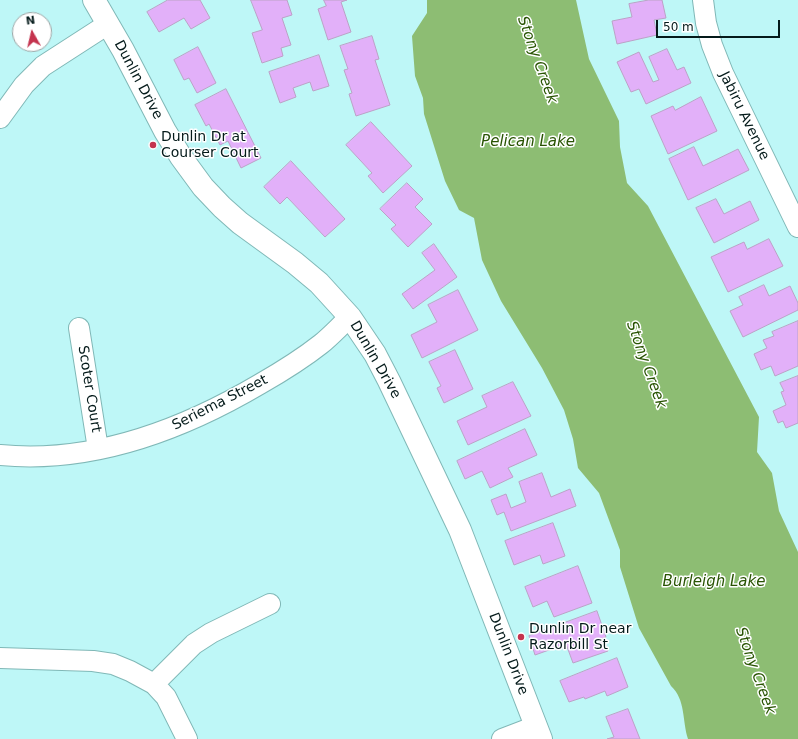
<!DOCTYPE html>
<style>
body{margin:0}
#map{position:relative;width:798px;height:739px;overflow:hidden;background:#bef7f7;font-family:"DejaVu Sans",sans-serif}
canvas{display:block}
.north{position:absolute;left:12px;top:12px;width:40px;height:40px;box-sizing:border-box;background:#fff;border:1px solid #9ba3a3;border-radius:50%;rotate:352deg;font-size:11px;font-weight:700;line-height:16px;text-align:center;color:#041a1a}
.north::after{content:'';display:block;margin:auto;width:14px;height:18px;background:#c4334e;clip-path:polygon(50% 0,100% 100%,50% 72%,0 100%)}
.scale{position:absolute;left:656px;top:20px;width:124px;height:18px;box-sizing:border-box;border:2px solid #041a1a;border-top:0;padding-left:5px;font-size:12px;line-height:14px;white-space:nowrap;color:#041a1a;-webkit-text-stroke:3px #fff;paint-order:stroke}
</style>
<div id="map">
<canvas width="798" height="739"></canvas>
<div class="north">N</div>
<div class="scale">50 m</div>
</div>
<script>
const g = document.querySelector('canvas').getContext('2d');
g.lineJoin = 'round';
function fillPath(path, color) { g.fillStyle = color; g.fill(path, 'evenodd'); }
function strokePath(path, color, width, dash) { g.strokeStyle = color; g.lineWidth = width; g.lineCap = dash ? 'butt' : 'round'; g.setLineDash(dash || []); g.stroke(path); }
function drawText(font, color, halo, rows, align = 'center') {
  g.font = font + ' "DejaVu Sans",sans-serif'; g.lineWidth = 3; g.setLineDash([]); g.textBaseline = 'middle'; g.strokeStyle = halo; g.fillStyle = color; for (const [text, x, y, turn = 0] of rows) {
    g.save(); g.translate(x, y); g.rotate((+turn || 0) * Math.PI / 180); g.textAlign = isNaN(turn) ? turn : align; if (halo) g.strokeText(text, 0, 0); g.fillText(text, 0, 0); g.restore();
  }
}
fillPath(new Path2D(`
 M427 0H576L589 59 619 121 620 147 627 183 648 206 759 417 757 452 772 473 779 511 798 552V739H688C682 721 686 700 671 686L639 628 620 567V550L599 493 578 468 573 439 564 410 542 368 501 301 482 260 474 218 459 210 445 181 424 114 423 98 415 76 412 36 427 13Z`), '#8dbd73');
const building = new Path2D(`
 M168 0H200L210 18 191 29 184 18 159 32 147 12Z
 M251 0H287L292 15 282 18 291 45 281 48 283 56 262 63 252 33 262 30Z
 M324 0H347L341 2 351 32 328 40 318 9 326 6Z
 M649 0H662L666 18 654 20 657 35 617 44 612 21 632 17 629 4Z
 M372 36 379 59 375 60 390 105 356 116 349 94 352 93 344 70 348 69 340 46Z
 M198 47 216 83 197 93 189 78 184 80 174 60Z
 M667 49 677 70 684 67 691 83 646 104 639 89 631 92 617 62 639 52 653 82 659 80 649 57Z
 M319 55 329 86 313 91 310 82 293 88 296 97 280 103 269 72Z
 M226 89 261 158 241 168 228 141 220 145 209 124 206 126 195 105Z
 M701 97 717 131 668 154 651 116 673 106 675 110Z
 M371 122 412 166 383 193 368 176 372 173 346 145Z
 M694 147 703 166 738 149 749 170 688 200 669 159Z
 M291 161 345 219 325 237 287 197 280 204 264 187Z
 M407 183 423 199 415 207 432 224 408 247 391 229 396 225 380 209Z
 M716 199 724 214 750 201 759 220 714 243 696 208Z
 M769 239 783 266 728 292 711 257 744 242 747 249Z
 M434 244 457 277 413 309 402 294 435 270 422 253Z
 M764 285 769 296 790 286 798 303V310L743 337 730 311 743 305 739 297Z
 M458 290 478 330 422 358 411 335 437 322 428 305Z
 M798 321V366L775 376 771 366 761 370 754 354 767 348 763 340 774 336 772 332Z
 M455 350 473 389 444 403 437 388 441 386 429 362Z
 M798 376V423L786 428 783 421 778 423 773 411 786 405 781 392 784 391 780 383Z
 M513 382 531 416 468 445 457 421 487 407 482 396Z
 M525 429 537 455 508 468 513 477 490 488 482 471 465 479 457 461Z
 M542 473 551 497 570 489 576 506 511 531 504 512 497 515 491 500 506 494 511 508 526 502 519 482Z
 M553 523 565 556 543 564 540 555 514 565 505 541Z
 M578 566 592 603 554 617 547 601 533 607 525 587Z
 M597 611 606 637 603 638 608 651 573 663 566 644 535 655 529 636Z
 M617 658 628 687 607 696 605 691 585 699 584 697 569 702 560 681Z
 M628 709 640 739H607L614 737 606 717Z`);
fillPath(building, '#e2b0f9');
strokePath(building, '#bba2c6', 1);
const street = new Path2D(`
 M703 0 706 23 712 45 723 73 798 227
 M0 118 24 85 43 66 108 24
 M79 328 98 449
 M0 455C92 464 182 430 260 384 281 372 302 359 321 344 331 336 340 326 350 317
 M0 658 93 661 113 664 130 671 154 684 166 697 187 739
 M154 684 194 644 211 633 270 604
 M502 739 536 726`);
const secondary = new Path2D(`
 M94 0 123 50 165 131 181 157 203 187 222 207 240 223 295 263 319 283 350 317 375 354 389 381 460 530 541 739`);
strokePath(street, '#80b8b7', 22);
strokePath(secondary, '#80b8b7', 24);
strokePath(street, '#fff', 20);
strokePath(secondary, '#fff', 22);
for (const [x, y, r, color] of [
 [153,145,4,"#c4334e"],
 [521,637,4,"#c4334e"]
]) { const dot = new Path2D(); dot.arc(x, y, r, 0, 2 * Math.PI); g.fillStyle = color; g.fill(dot); strokePath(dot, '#fff', 1.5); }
drawText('14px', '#041a1a', '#fff', [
 ["Dunlin Drive",138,80,62],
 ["Jabiru Avenue",744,116,64],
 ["Dunlin Drive",375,360,60],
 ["Scoter Court",89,389,81],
 ["Seriema Street",220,403,-27],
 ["Dunlin Drive",508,654,69]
]);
drawText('14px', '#041a1a', '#fff', [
 ["Dunlin Dr at",161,137],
 ["Courser Court",161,153],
 ["Dunlin Dr near",529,629],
 ["Razorbill St",529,645]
], 'left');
drawText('italic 15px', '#295403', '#fff', [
 ["Stony Creek",537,60,70],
 ["Pelican Lake",528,142],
 ["Stony Creek",646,365,70],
 ["Burleigh Lake",714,582],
 ["Stony Creek",755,671,70]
]);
</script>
